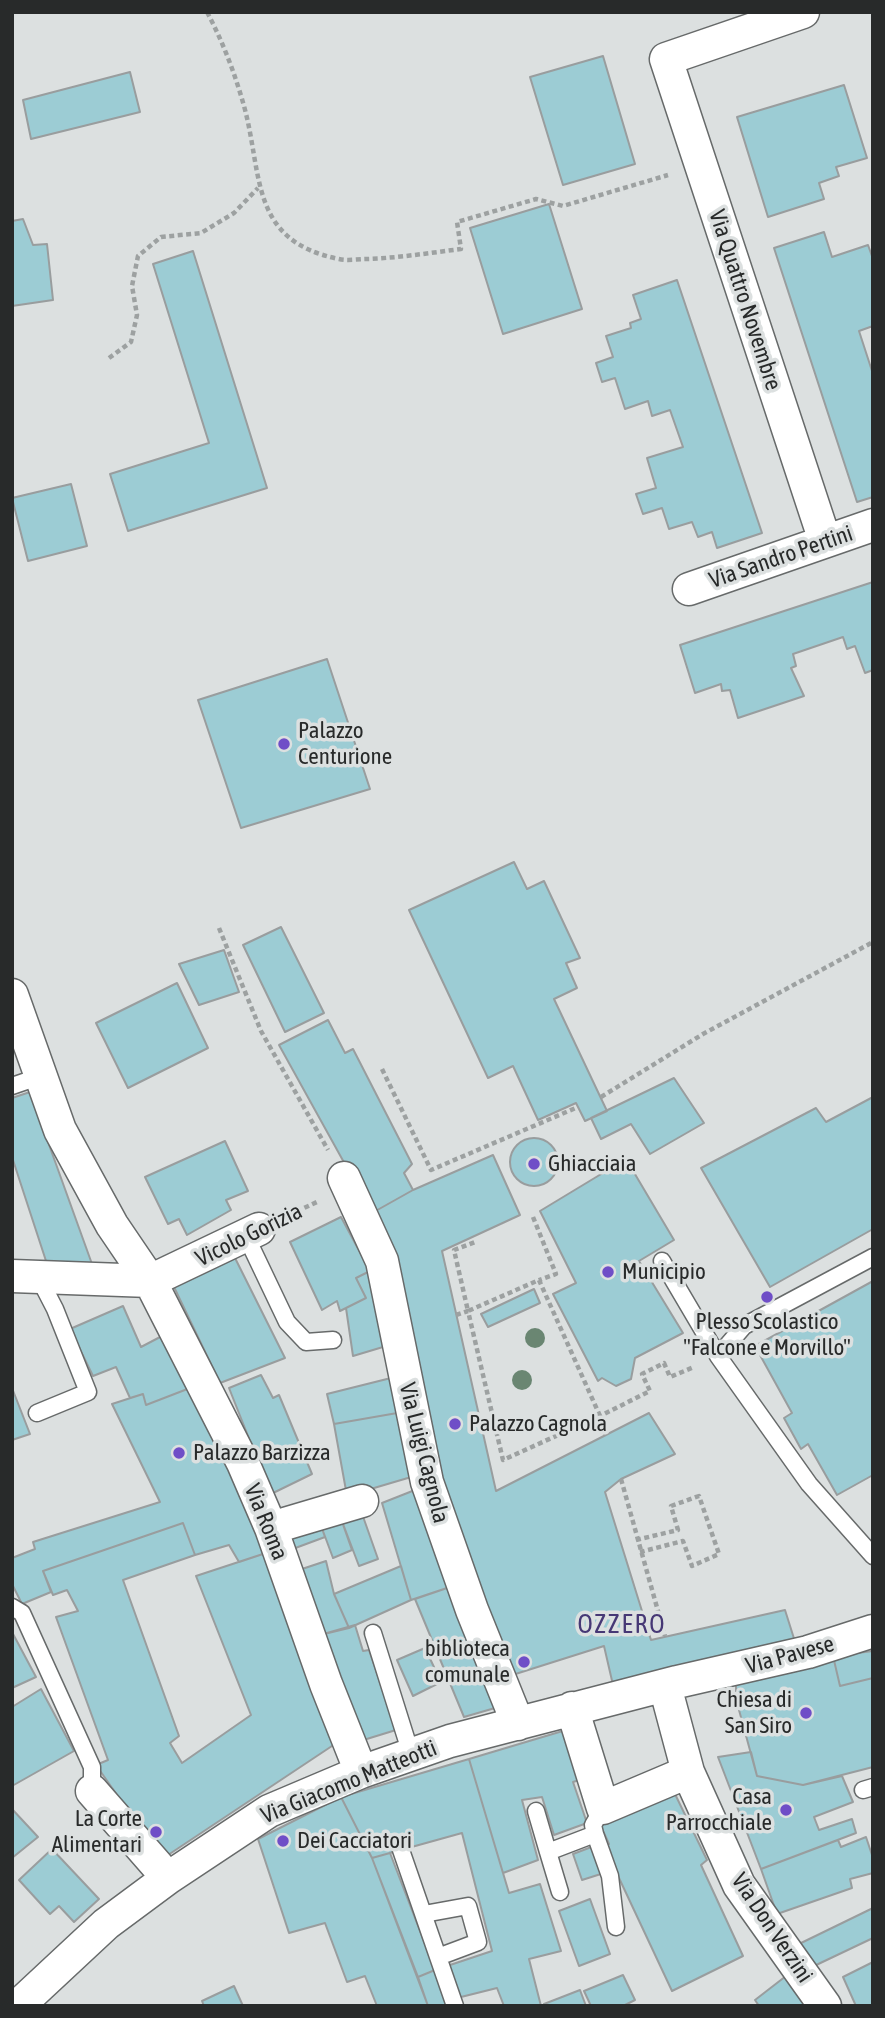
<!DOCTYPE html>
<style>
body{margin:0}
#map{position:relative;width:885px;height:2018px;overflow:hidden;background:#dce0e0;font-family:"Asap Condensed",sans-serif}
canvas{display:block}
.frame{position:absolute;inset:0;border:14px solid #282a2a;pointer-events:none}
</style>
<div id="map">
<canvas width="885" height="2018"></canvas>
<div class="frame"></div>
</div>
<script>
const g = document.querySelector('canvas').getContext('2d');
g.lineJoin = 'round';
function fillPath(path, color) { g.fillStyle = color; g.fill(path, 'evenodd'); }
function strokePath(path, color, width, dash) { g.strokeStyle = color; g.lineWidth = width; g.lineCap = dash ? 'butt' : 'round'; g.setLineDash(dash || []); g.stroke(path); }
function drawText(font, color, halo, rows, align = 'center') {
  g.font = font + ' "Asap Condensed",sans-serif'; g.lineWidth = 7; g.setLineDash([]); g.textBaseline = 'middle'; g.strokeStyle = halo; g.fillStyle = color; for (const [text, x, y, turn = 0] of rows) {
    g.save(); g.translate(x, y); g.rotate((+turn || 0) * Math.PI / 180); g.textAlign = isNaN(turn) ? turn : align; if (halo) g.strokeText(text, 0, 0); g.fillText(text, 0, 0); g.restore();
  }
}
const building = new Path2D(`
 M603 56 635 164 563 185 530 77Z
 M130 72 140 112 31 139 23 100Z
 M844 85 867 158 836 167 839 176 819 183 824 199 768 217 737 117Z
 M549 204 582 309 503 334 470 228Z
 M23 219 33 245 47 244 53 300 12 306V221Z
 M824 232 832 257 868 245 873 259V326L859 331 873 374V497L857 502 774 248Z
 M193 251 267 488 128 531 110 474 209 443 153 264Z
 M677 280 762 533 717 548 712 532 698 537 692 522 669 529 662 508 643 514 636 494 656 488 647 458 683 447 670 410 652 416 648 401 625 409 615 378 602 382 596 363 613 357 606 336 631 328 630 323 641 319 633 295Z
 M71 484 87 546 28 561 12 498Z
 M873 582V670L865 673 855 646 847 649 843 637 793 654 796 666 791 668 804 696 738 718 730 690 722 691 721 684 695 693 680 645Z
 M327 659 370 789 241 828 198 700Z
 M514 862 527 889 544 881 580 958 566 963 577 988 554 999 607 1111 585 1121 576 1103 538 1120 513 1066 488 1078 409 910Z
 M281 927 324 1013 285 1032 243 945Z
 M224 950 239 992 199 1005 179 964Z
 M177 983 208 1048 128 1088 96 1023Z
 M328 1020 345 1053 353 1049 412 1164 404 1173 413 1190 372 1213 279 1045Z
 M674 1078 704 1123 650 1154 631 1124 601 1139 591 1118Z
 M30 1092 92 1264H47L12 1157V1098Z
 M873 1097V1229L770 1287 701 1168 816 1108 826 1122Z
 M510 1162a24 24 0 1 1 48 0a24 24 0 1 1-48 0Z
 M225 1141 248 1191 226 1200 231 1210 187 1235 179 1219 168 1224 145 1177Z
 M493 1155 520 1215 442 1251 496 1491 649 1413 675 1454 621 1479 605 1492 651 1640 785 1610 797 1648 613 1685 604 1646 506 1677 441 1477 372 1213 413 1190Z
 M626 1159 674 1240 639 1261 683 1333 635 1358 631 1379 616 1386 602 1378 598 1381 553 1294 576 1283 540 1211Z
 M341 1217 370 1271 356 1278 366 1298 340 1311 337 1301 322 1310 290 1242Z
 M235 1258 285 1358 220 1383 174 1287Z
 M370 1271 383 1347 353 1356 346 1308 366 1298 356 1278Z
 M873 1281V1475L837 1495 808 1444 801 1449 784 1418 792 1413 755 1346Z
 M534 1289 540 1303 488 1327 481 1314Z
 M123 1306 141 1347 162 1336 190 1388 146 1405 143 1394 130 1398 116 1367 93 1376 70 1329Z
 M261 1375 273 1398 279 1395 312 1474 271 1494 229 1388Z
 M395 1377 403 1412 334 1424 327 1394Z
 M12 1388 30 1434 12 1440Z
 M190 1388 269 1552 239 1562 229 1545 195 1555 183 1523 43 1571 51 1592 22 1604 12 1584V1558L35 1549 33 1542 160 1502 112 1404 143 1394 146 1405Z
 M403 1412 418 1475 347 1496 334 1424Z
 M420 1488 450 1587 411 1600 382 1503Z
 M360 1508 378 1559 359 1566 340 1516Z
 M340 1516 352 1550 333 1558 320 1523Z
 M183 1523 195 1555 123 1580 179 1736 170 1743 182 1763 251 1715 196 1576 269 1552 341 1740 162 1859 96 1765 108 1760 56 1617 78 1611 67 1590 53 1595 43 1571Z
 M320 1523 325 1537 290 1550 284 1535Z
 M326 1561 334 1594 349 1628 320 1635 296 1571Z
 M401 1566 411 1600 349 1628 334 1594Z
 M450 1587 502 1706 464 1717 415 1599Z
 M355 1625 363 1651 369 1650 396 1730 357 1742 320 1635Z
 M12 1632 36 1677 12 1688Z
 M425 1648 441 1682 413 1696 397 1660Z
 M873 1651V1678L840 1686 833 1656Z
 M833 1656 840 1686 873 1678V1767L803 1785 757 1776 736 1699V1679Z
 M41 1689 74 1751 12 1786V1707Z
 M566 1730 582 1779 573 1782 587 1823 554 1835 542 1797 522 1800 538 1860 503 1873 469 1759Z
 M751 1752 757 1776 803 1785 842 1776 853 1802 814 1817 819 1830 852 1819 856 1833 761 1869 718 1757Z
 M469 1759 509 1893 540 1884 561 1951 529 1959 541 2006H504L497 1988 457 1998 447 1966 492 1951 462 1833 372 1858 341 1797Z
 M674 1792 707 1860 701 1865 743 1956 672 1991 604 1846 609 1844 599 1822Z
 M341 1797 372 1858 428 2006H377L365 1976 347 1982 325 1923 289 1933 258 1839Z
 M12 1809 38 1837 12 1858Z
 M866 1837 873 1858V1873L850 1879 852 1888 777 1914 761 1869 838 1840 841 1847Z
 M594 1846 604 1873 582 1880 573 1854Z
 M52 1849 99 1899 74 1922 59 1906 50 1914 19 1880Z
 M390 1853 435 1970 418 1977 372 1858Z
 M590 1899 610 1954 579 1966 559 1911Z
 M873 1908V1938L812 1967 799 1944Z
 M873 1962V2006H856L843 1977Z
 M435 1970 449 2006H428L418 1977Z
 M623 1975 635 2000 623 2006H591L584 1991Z
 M786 1976 809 2006H759L755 2000Z
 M234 1986 243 2006H204L202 2001Z
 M580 1990 586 2006H544V2004Z`);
fillPath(building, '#9cccd4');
strokePath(building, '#999d9e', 2);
const service = new Path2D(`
 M12 1086 41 1076
 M246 1236 287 1322 306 1342 333 1340
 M662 1261 718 1356 809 1484 873 1556
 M718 1356 744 1326 873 1257
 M37 1413 88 1392 55 1309 39 1278
 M12 1607 22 1613 92 1767V1791
 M373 1633 411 1754
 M863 1790 873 1787
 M536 1811 548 1852 595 1834 593 1825 603 1808
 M595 1834 610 1876 616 1927
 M401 1850 455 2006
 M548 1852 560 1892
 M424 1914 468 1906 478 1942 438 1957`);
const minor = new Path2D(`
 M803 12 666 59 825 541
 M689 589 873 525
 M12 995 60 1130 112 1225 150 1281 243 1463 271 1528 326 1684 361 1772
 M344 1178 382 1261 427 1482 472 1610 518 1724
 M12 1276 150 1281 259 1229
 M271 1528 362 1501
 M665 1686 688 1772 739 1885 825 2006
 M572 1708 603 1808 688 1772
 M92 1791 168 1878
 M18 2006 106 1924 168 1878 269 1811 361 1772 450 1741 677 1682 808 1652 873 1631`);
strokePath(service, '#676a6a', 19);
strokePath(minor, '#676a6a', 35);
strokePath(new Path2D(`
 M207 12C223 42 235 74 244 106 263 175 249 241 339 259 348 261 358 259 366 259 398 258 429 253 461 249L457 222 536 199 563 206 668 175
 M109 358 131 342 137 315 132 286 138 256 161 237 201 233 234 213 258 188
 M219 928 261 1031 328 1150
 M382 1069 431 1170 578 1107
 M601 1097 703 1034 873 942
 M289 1215 319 1201
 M533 1217 556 1274 539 1280
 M456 1315 468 1311 503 1460 600 1416 539 1280 468 1311 454 1250 475 1242
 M606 1435 600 1416 650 1391 642 1374 664 1363 670 1377 694 1367
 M621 1479 665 1636
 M636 1540 678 1530 671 1506 699 1496 719 1554 692 1566 683 1541 640 1552`), '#9da1a1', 4.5, [5, 3.5]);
strokePath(service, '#fff', 16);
strokePath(minor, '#fff', 32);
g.fillStyle = '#6a8672';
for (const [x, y] of [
 [535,1338],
 [522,1380]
]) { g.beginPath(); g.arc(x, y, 10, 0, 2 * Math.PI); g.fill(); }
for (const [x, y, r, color] of [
 [284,744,7,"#6f4ec7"],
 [534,1164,7,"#6f4ec7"],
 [608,1272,7,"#6f4ec7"],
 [767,1297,7,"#6f4ec7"],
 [455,1424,7,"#6f4ec7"],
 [179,1453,7,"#6f4ec7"],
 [524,1662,7,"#6f4ec7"],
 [806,1713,7,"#6f4ec7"],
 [786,1810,7,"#6f4ec7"],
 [156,1832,7,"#6f4ec7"],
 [283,1841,7,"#6f4ec7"]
]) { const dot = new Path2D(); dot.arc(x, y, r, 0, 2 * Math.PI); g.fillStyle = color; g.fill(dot); strokePath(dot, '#dce0e0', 2.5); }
drawText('23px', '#282a2a', '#dce0e0', [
 ["Via Quattro Novembre",745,300,72],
 ["Via Sandro Pertini",781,557,-19],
 ["Vicolo Gorizia",249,1235,-26],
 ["Via Luigi Cagnola",424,1453,76],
 ["Via Roma",266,1522,68],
 ["Via Pavese",790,1655,-15],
 ["Via Giacomo Matteotti",349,1782,-22],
 ["Via Don Verzini",772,1928,56]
]);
drawText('23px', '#282a2a', '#dce0e0', [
 ["Palazzo",298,731],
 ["Centurione",298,757],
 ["Ghiacciaia",548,1164],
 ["Municipio",622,1272],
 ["Plesso Scolastico",767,1322,"center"],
 ["\"Falcone e Morvillo\"",767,1348,"center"],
 ["Palazzo Cagnola",469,1424],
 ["Palazzo Barzizza",193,1453],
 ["biblioteca",510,1649,"right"],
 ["comunale",510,1675,"right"],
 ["Chiesa di",792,1700,"right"],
 ["San Siro",792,1726,"right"],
 ["Casa",772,1797,"right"],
 ["Parrocchiale",772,1823,"right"],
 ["La Corte",142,1819,"right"],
 ["Alimentari",142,1845,"right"],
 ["Dei Cacciatori",297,1841]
], 'left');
g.letterSpacing = '2px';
drawText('26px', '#463875', '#dce0e0', [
 ["OZZERO",622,1625]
]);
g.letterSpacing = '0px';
</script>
